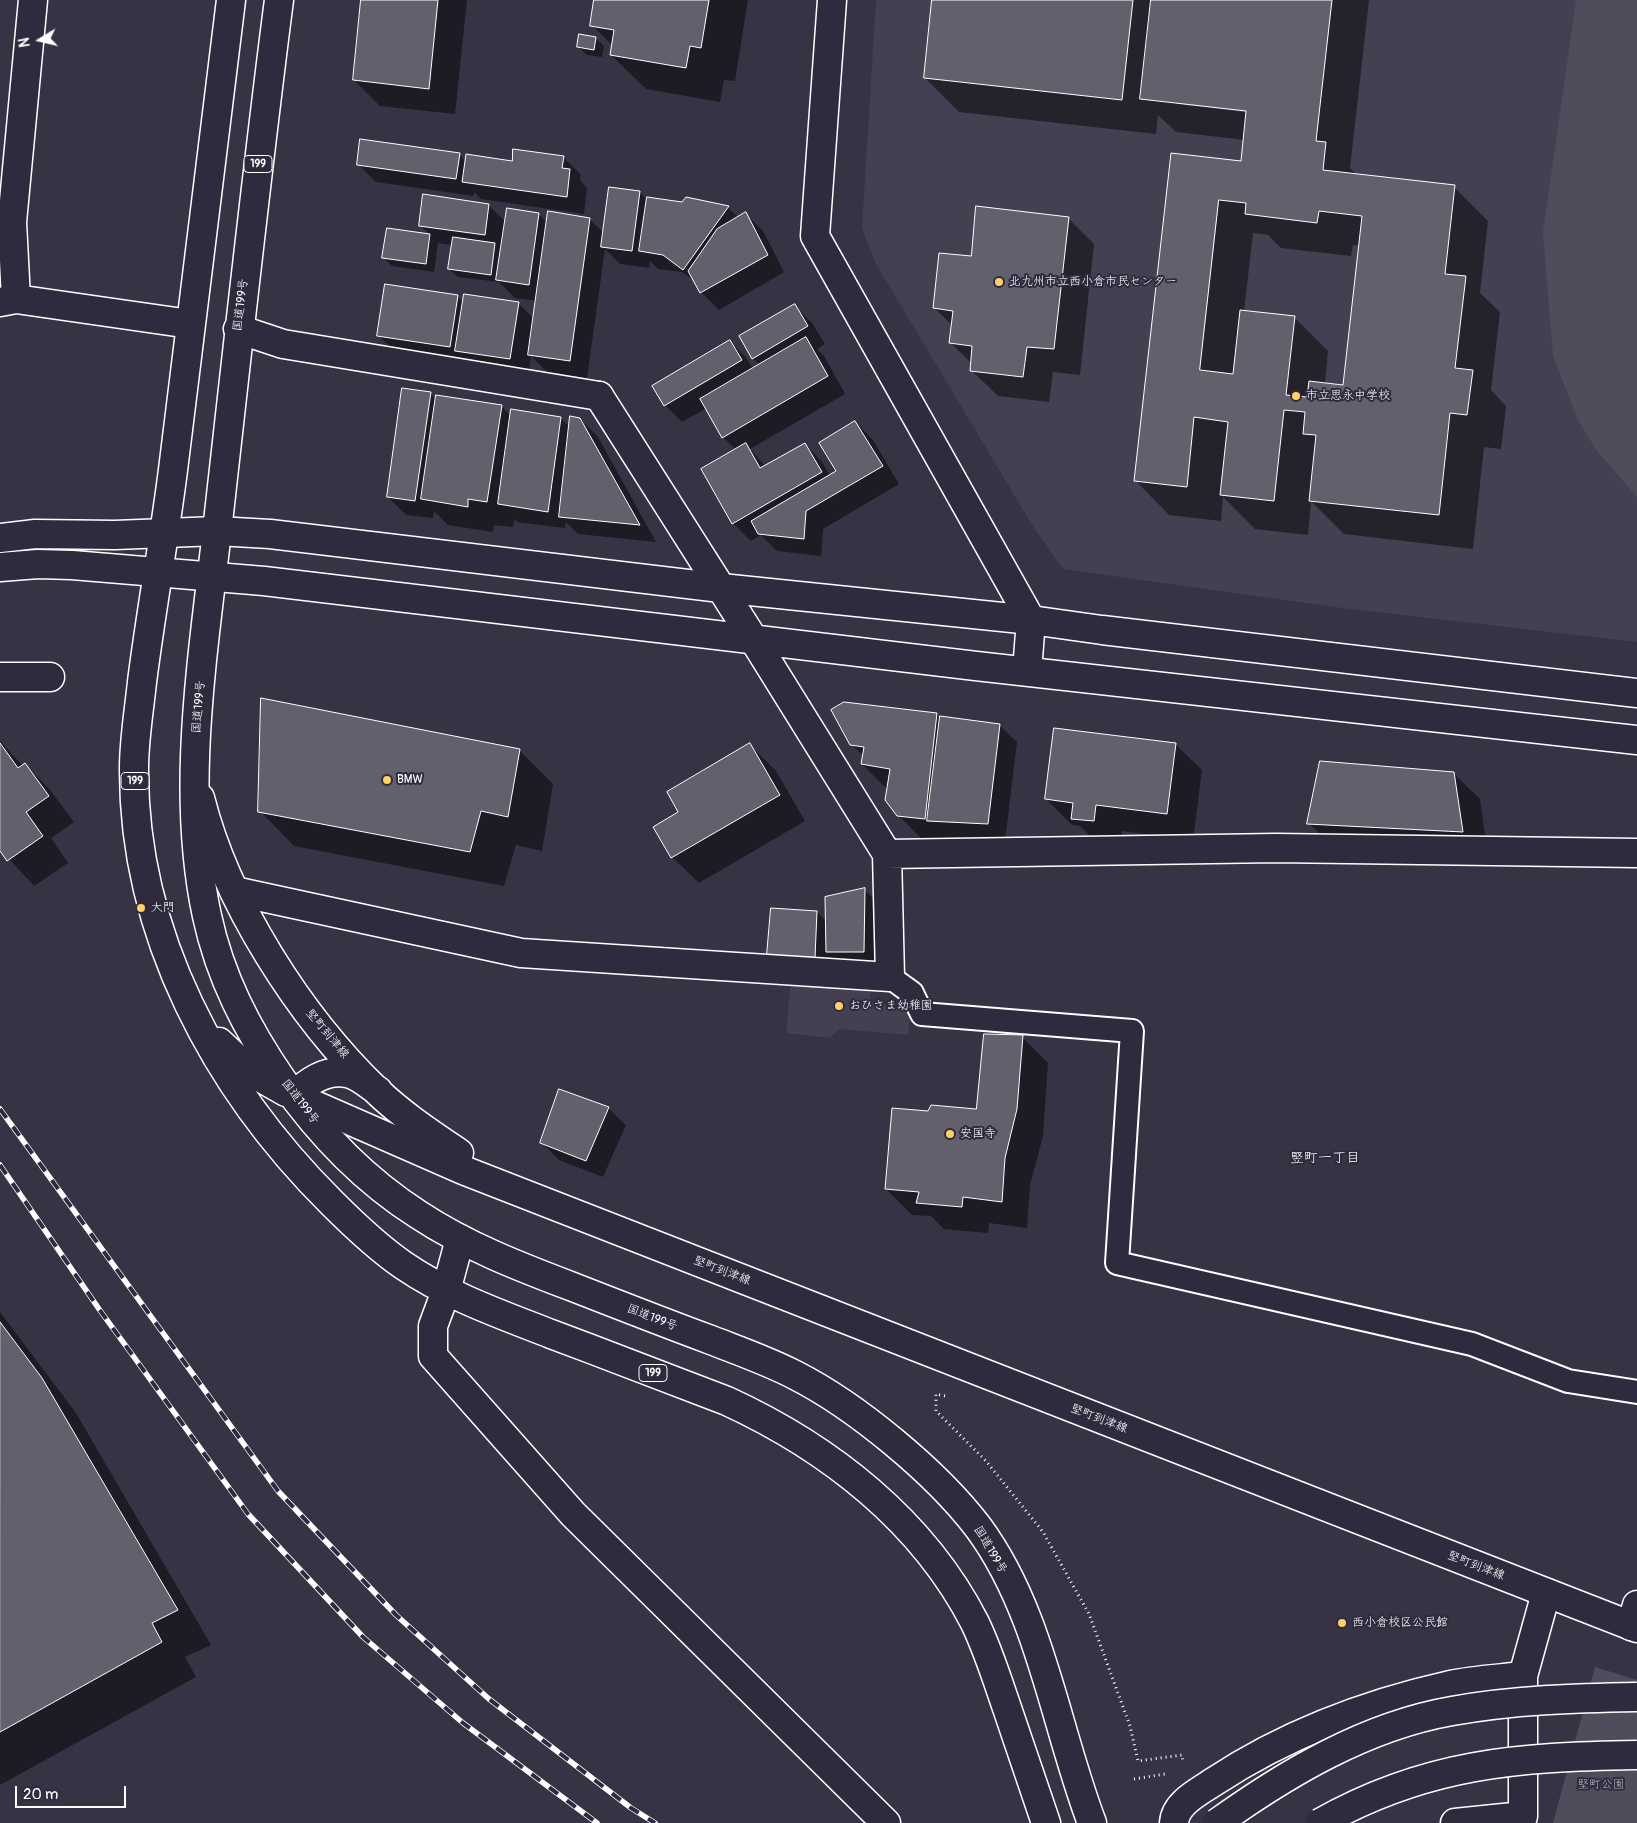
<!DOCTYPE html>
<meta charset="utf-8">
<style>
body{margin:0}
#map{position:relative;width:1637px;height:1823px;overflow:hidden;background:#373345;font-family:Pangolin,sans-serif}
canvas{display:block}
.north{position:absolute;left:15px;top:15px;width:50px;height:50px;-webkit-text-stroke:4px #2f2a3d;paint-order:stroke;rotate:261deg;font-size:14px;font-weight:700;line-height:20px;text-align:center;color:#fff}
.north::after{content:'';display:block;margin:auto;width:18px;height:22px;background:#fff;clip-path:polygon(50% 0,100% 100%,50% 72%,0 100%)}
.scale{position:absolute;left:15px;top:1786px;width:111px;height:22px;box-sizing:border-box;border:2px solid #fff;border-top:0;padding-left:6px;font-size:15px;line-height:18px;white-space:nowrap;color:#fff;-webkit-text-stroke:4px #2f2a3d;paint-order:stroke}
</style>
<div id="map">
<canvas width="1637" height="1823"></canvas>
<div class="north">N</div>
<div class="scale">20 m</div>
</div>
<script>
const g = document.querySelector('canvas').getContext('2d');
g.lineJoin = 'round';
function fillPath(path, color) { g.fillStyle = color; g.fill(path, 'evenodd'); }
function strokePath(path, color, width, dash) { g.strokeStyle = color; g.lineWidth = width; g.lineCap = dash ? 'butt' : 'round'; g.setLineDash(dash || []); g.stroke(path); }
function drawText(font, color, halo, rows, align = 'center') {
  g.font = font + ' Pangolin,"Klee One",sans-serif'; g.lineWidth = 4; g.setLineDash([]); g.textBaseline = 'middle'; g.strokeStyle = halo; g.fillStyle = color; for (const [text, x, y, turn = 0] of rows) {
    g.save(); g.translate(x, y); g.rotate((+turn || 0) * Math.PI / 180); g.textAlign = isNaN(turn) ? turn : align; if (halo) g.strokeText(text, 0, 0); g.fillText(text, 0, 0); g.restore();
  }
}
fillPath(new Path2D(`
 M876 0H1637V642L1342 608 1063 569 1034 528 876 264 862 228Z
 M791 980 870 988 871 1002 910 1011 908 1035 839 1029 830 1038 786 1033Z`), '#444051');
fillPath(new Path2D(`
 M1576 0H1637V497L1595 448 1577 418 1553 356 1543 232Z
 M1595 1667 1637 1680V1823H1553Z`), '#514c5c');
fillPath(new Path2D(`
 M362 0H467L455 114 380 106 354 80Z
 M596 0H748L735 81 724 80 720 102 646 89 611 55 613 46 592 25Z
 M934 0H1369L1350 168 1358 176 1454 187 1488 221 1480 293 1500 312 1491 390 1506 406 1501 449 1484 447 1473 549 1344 534 1311 501 1308 535 1255 529 1223 497 1221 521 1169 515 1135 480 1172 154 1242 162 1245 140 1176 132 1158 115 1156 134 959 112 925 78ZM1177 102 1253 110V113L1177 104ZM1253 233 1268 235 1281 248 1351 256 1353 245 1360 246 1344 386 1325 384 1328 351 1294 317 1244 311Z
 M595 38 604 46 602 57 587 55 578 47Z
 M459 154 466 162 513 163 563 157 581 175 580 180 587 188 584 214 481 199 474 192V196L376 182 358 164Z
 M640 193 648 200 683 204 687 198 728 208 739 218 746 214 763 231 784 272 719 310 701 292 696 282 682 272 658 269 650 261 649 268 620 264 605 249 587 378 547 372 531 356 528 376 396 353 379 336 457 296 464 303H518L534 319 537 301 515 298 499 282 458 277 449 269 453 245 438 243 434 272 392 266 383 257 388 229 430 235 420 225 488 205 506 222 539 214 547 223 589 219 604 233Z
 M1068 218 1094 244 1080 375 1053 372 1049 402 998 396 971 370 972 364 951 343 953 326 934 308 972 258Z
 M795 306 812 323 825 344 817 349 824 356 845 394 750 449 766 467 805 444 822 462 830 476 838 472 855 422 873 440 899 484 823 529 821 556 777 551 761 535 751 541 733 523 703 469 736 450 723 437 707 408 682 422 665 405 730 341 747 359 753 369 760 365 753 358Z
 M430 394 437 400 501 406 511 416 560 418 570 427 580 419 598 437 656 542 578 534 566 522 565 528 517 522 515 519 513 527 494 525 493 532 448 525 434 511 433 518 406 515 388 497Z
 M936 714 941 719 999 725 1017 742 1005 841 951 838V845L924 841 898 815 888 790 862 764 864 756 851 744Z
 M0 741 23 766 25 764 51 791 74 822 51 838 68 863 34 886 0 849Z
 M1175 744 1202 770 1193 840 1122 831 1120 847 1099 845 1080 826 1072 825 1046 799Z
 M750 745 776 771 805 821 699 883 672 857 655 827 680 812Z
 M519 750 553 784 542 851 516 845 504 886 294 846 260 811Z
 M1453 773 1480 799 1488 857 1335 849 1309 823Z
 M865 890 882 907 881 969 845 970 833 958 832 975 786 972 769 954 817 912 827 922Z
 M1022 1037 1048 1063 1043 1136 1030 1185 1027 1228 989 1223 988 1233 944 1229 931 1216 912 1215 886 1189 929 1112 977 1110Z
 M608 1108 626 1125 603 1177 559 1160 541 1142Z
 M0 1312 76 1413 211 1645 185 1657 196 1677 0 1785Z`), '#0007');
const building = new Path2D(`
 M361 0H438L429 89 353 80Z
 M594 0H709L701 48 690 46 686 68 610 55 614 30 590 26Z
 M932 0H1133L1122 100 924 78Z
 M1151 0H1332L1316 141 1326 142 1323 170 1455 185 1445 274 1466 276 1455 368 1473 370 1467 415 1450 413 1439 515 1309 501 1316 435 1303 434 1305 412 1284 410 1274 501 1220 495 1228 422 1194 417 1187 487 1134 481 1171 153 1241 161 1246 111 1140 99ZM1219 200 1246 203 1245 214 1317 223 1319 211 1362 216 1343 385 1309 381 1307 397 1286 395 1295 316 1240 310 1233 374 1200 370Z
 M579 34 596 37 594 50 577 47Z
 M360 139 460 153 456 179 357 165Z
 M513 149 564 156 562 168 570 169 567 197 462 182 466 154 512 161Z
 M609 187 640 191 632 251 601 247Z
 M423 194 489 204 485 235 419 226Z
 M647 197 682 202 686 197 729 206 683 270 663 255 639 251Z
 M976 206 1069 217 1054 349 1027 347 1023 377 970 371 972 346 949 343 953 311 933 308 939 253 971 256Z
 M507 208 539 213 529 285 496 280Z
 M548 211 590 218 570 361 528 355Z
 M746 212 768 255 700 293 688 271 717 229Z
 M387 228 430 234 426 264 382 258Z
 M453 237 495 243 491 275 448 269Z
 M385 284 458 295 450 347 377 336Z
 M464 294 519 302 510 359 455 351Z
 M795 304 808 326 752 359 739 336Z
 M806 337 828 376 722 438 700 399Z
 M730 340 742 360 664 406 652 386Z
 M402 388 431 392 415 501 387 497Z
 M436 395 502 405 487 502 468 499V507L421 499Z
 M511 409 561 417 548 512 498 504Z
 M570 416 580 418 640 525 559 517Z
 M855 421 883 466 806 511 804 539 758 534 751 521 836 471 819 443Z
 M746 443 760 468 805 443 822 472 732 524 701 469Z
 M261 698 520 749 508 817 481 811 470 852 258 812Z
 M844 702 937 713 925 819 897 816 885 800 890 769 861 764 864 747 850 745 831 710Z
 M940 716 1000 724 988 824 927 821Z
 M1054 728 1176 743 1167 814 1096 805 1094 821 1071 819 1073 803 1045 799Z
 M0 743 18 768 25 763 49 796 26 812 43 836 7 861 0 851Z
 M750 743 780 795 671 858 653 827 678 812 667 792Z
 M1320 761 1454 772 1463 832 1307 824Z
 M865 888 864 952H826L825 897Z
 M771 908 817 911 815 958 767 955Z
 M984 1034 1023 1035 1017 1109 1005 1158 1002 1202 963 1197 962 1207 916 1203 919 1192 885 1189 892 1108 928 1111 931 1105 976 1109Z
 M559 1089 609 1107 586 1161 540 1143Z
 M0 1322 42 1378 178 1610 152 1623 162 1642 0 1732Z`);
fillPath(building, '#635f6d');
strokePath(building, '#fff', 1);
const service = new Path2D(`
 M890 977 912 993 922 1014 1132 1031 1117 1263 1472 1344 1568 1381 1637 1392`);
const minor = new Path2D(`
 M16 299 12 222 33 0
 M0 302 16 299 190 324
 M238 329 283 344 599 396
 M0 677H50
 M887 854 1276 848 1637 853
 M234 891 521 953 890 977 887 854 754 640
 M460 1239 446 1291 433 1326V1356L573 1514 886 1823
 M1631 1626 1637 1605
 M1174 1823C1175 1803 1200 1791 1215 1781 1288 1733 1366 1704 1451 1685 1474 1680 1499 1679 1523 1676
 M1455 1823 1523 1816
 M1521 1823 1523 1816V1676L1546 1593`);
const tertiary = new Path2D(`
 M832 0 815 236 1031 620 1027 671
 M599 396 754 640
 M0 538 35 534 115 535 217 531 270 534 721 588 1031 620 1102 630 1637 693
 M0 567 38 564 72 565 264 581 976 666 1637 740`);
const secondary = new Path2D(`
 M200 798C226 902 300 1017 377 1091 402 1115 431 1134 459 1153
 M378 1091C369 1085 358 1075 347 1073 326 1069 307 1082 294 1096L463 1170 1637 1628`);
const trunk = new Path2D(`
 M231 0C211 156 193 313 173 470 164 541 151 611 142 682 139 711 134 740 134 768 133 934 216 1088 332 1203 354 1225 377 1247 403 1265 448 1296 500 1314 551 1334 610 1356 669 1379 727 1401 829 1448 923 1521 975 1623 988 1650 997 1679 1007 1708 1020 1746 1033 1785 1046 1823
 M279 0C256 177 237 354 217 531 203 656 180 791 207 916 220 977 247 1029 282 1080 319 1133 364 1180 419 1215 466 1246 520 1267 573 1287 619 1305 665 1323 711 1340 739 1351 768 1361 795 1375 856 1406 936 1472 978 1527 1041 1612 1055 1726 1092 1823
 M219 1042 251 1072 286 1092`);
strokePath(service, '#fff', 26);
strokePath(minor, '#fff', 31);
strokePath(tertiary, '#fff', 31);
strokePath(secondary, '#fff', 31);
strokePath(trunk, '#fff', 31);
strokePath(new Path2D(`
 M945 1396 936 1394V1411L986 1461 1043 1532 1089 1614 1130 1726 1138 1761 1182 1755 1183 1761
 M1134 1779 1165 1774`), '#fff', 3, [1, 4]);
strokePath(service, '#2f2a3d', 22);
strokePath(minor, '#2f2a3d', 28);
strokePath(tertiary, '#2f2a3d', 28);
strokePath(secondary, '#2f2a3d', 28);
strokePath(trunk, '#2f2a3d', 28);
const rail = new Path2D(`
 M0 1109 278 1491 396 1615 489 1699 631 1808 655 1823
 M0 1165 99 1309 248 1514 363 1637 463 1723 597 1823`);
strokePath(rail, '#fff', 5.5);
strokePath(rail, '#2f2a3d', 4, [11]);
const tertiaryBridge = new Path2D(`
 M1217 1823C1287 1773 1366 1726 1452 1711 1513 1700 1575 1698 1637 1697
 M1320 1823C1426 1763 1518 1757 1637 1755`);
strokePath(tertiaryBridge, '#fff', 31, []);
strokePath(tertiaryBridge, '#2f2a3d', 28);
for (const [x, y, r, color] of [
 [999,282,5,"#ffd166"],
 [1296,396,5,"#ffd166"],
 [387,780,5,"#ffd166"],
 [141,908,5,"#ffd166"],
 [839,1006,5,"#ffd166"],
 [950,1134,5,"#ffd166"],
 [1342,1623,5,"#ffd166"]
]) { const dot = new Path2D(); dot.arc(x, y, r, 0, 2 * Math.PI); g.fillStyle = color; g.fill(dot); strokePath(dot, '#2f2a3d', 2); }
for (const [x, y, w] of [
 [258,164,28],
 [135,781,28],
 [653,1373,28]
]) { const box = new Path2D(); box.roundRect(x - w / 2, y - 8.5, w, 17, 4); g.fillStyle = '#2f2a3d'; g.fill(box); strokePath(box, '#fff', 1); }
drawText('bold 11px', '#fff', null, [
 ["199",258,164],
 ["199",135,781],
 ["199",653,1373]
]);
drawText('12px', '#fff', '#2f2a3d', [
 ["北九州市立西小倉市民センター",1009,282],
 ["市立思永中学校",1306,396],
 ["BMW",397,780],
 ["大門",151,908],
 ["おひさま幼稚園",849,1006],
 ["安国寺",960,1134],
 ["西小倉校区公民館",1352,1623]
], 'left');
drawText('12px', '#fff', '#2f2a3d', [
 ["国道199号",241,305,-83],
 ["国道199号",199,707,-85],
 ["堅町到津線",327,1034,50],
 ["国道199号",300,1102,52],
 ["堅町到津線",722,1271,21],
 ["国道199号",652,1318,21],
 ["堅町到津線",1099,1419,21],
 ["国道199号",990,1550,59],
 ["堅町到津線",1476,1566,21]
]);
drawText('12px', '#b9b7be', '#2f2a3d', [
 ["堅町公園",1601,1785]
]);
drawText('14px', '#fff', '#2f2a3d', [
 ["竪町一丁目",1325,1158]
]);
</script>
